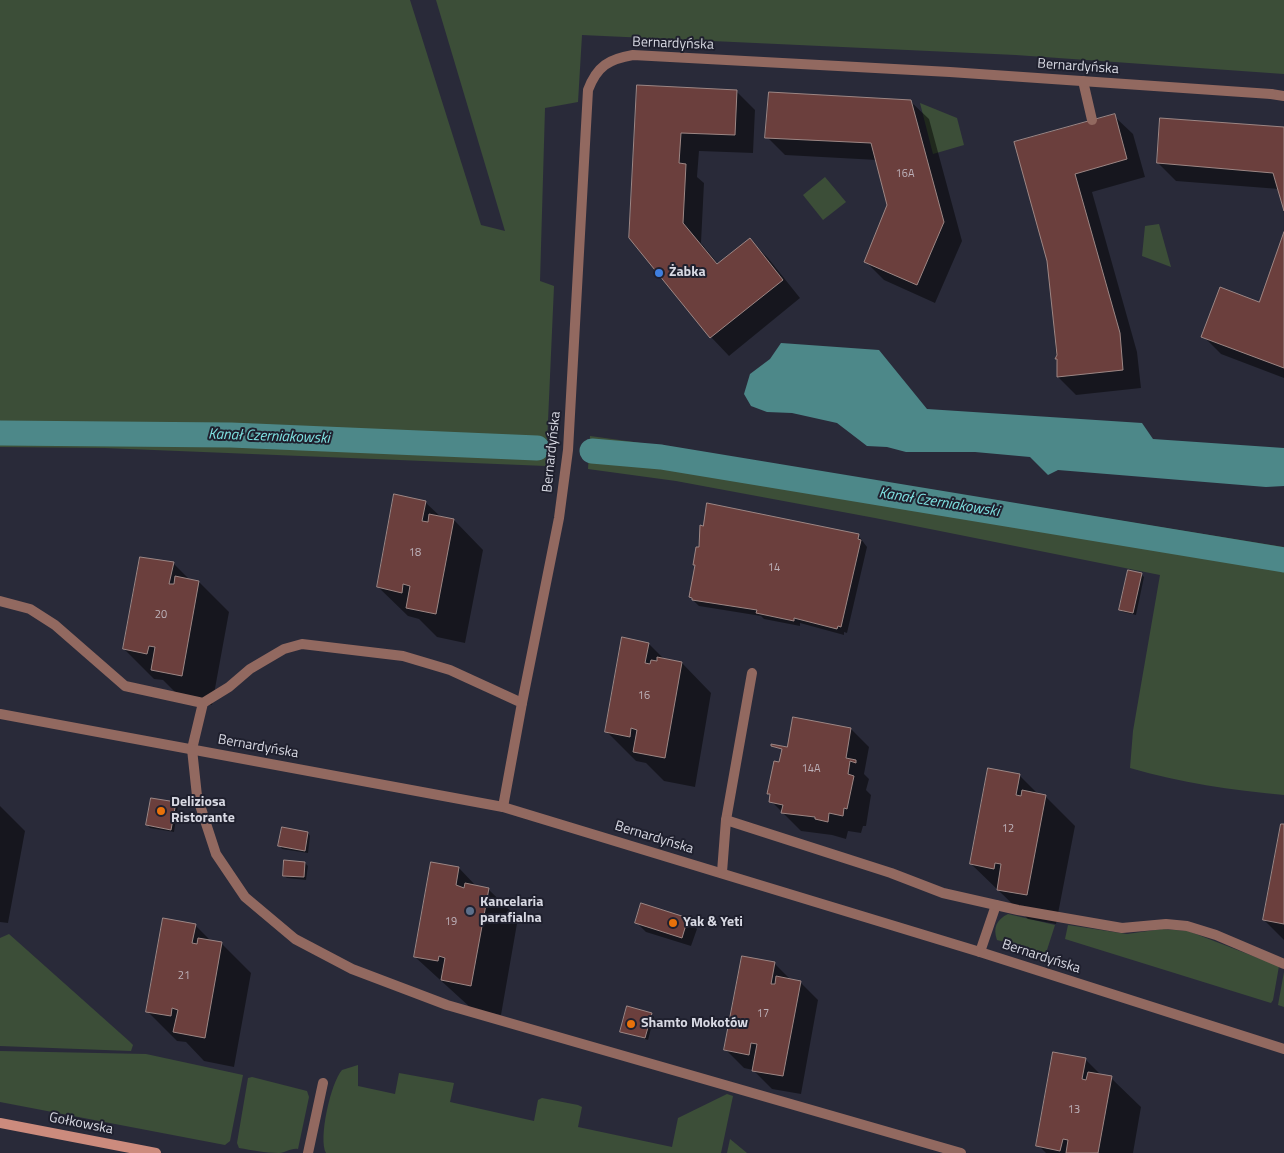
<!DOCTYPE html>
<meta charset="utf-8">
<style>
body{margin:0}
canvas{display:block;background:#292a39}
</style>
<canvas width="1284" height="1153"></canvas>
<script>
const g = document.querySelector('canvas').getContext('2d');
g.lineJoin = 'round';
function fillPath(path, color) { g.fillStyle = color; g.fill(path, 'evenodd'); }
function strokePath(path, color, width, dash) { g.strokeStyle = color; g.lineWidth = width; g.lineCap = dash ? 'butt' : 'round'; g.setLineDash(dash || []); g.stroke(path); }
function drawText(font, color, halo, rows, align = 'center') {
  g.font = font + ' "Titillium Web",sans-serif'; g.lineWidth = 4; g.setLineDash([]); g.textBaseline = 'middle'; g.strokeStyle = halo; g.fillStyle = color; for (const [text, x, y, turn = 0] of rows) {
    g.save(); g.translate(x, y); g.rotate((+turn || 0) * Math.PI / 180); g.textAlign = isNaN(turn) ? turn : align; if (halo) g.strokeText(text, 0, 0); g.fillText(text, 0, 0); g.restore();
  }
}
fillPath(new Path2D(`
 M0 0H410L481 225 505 231 436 0H1284V74L1016 55 582 35 578 102 545 108 540 281 554 286 546 466 105 448 0 447Z
 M920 103 957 118 964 145 933 154Z
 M825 177 846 202 823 220 803 195Z
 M1159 224 1171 267 1142 256 1145 226Z
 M590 436 634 442 1284 547V795C1231 790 1181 783 1130 768L1133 731 1160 575 875 518 676 481 588 469Z
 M1008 914 1055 925 1046 953 997 940C993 928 996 920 1008 914Z
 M1068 925 1127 934 1162 929 1188 931 1279 966 1273 1000 1271 1003 1065 939Z
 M9 934 129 1041 133 1045 131 1051 0 1046V938Z
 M1284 972V1007L1278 1005Z
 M0 1051 146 1054 243 1075 230 1141 225 1145 0 1102Z
 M358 1065V1086L395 1094 399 1073 454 1083 450 1102 534 1121 538 1100 542 1098 578 1105 582 1107 578 1127 672 1147 678 1118 727 1094 733 1096 721 1153H326C318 1139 331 1082 342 1070Z
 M252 1077 307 1091 309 1097 298 1149C290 1148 286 1153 279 1153 265 1153 252 1150 239 1148L237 1143 248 1078Z
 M730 1139 747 1153H727Z`), '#3c4e38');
fillPath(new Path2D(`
 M781 343 879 350 927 409 1142 423 1153 439 1284 448V486L1266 487 1058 470 1048 475 1030 457 975 452H906L887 447 867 446 837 423 792 413 767 412 751 406 744 394 750 374 770 359Z`), '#4d8889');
fillPath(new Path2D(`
 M638 87 737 92 755 110 753 153 699 151 697 177 704 183 701 243 719 265 750 240 768 258 800 298 729 356 711 337Z
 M910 101 929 119 962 241 935 303 884 280 865 261 889 205 877 160 785 155 767 137Z
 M1114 116 1133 134 1145 177 1092 192 1137 352 1141 388 1076 395 1058 377 1048 261 1015 143Z
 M1284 129V206L1279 189 1176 181 1158 163Z
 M1284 236V378L1221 354 1203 336 1260 304Z
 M425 502 442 518 454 520 483 550 465 643 437 637 419 619 408 616 378 587Z
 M858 535 867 547 847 633 844 632V635L800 623V626L764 619 761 616 699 606 690 597 696 567 694 564Z
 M173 563 190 580 199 582 229 612 212 705 182 699 163 680 154 679 124 649Z
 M1141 574 1144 577 1136 615 1123 612 1120 609Z
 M649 644 665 660 682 663 711 693 695 787 664 781 646 763 636 761 606 731Z
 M851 729 869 747 864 774 869 779 866 790 871 795 866 826H863L861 833 848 831 846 839 832 835 801 831 771 801V796L769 794 780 763 788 749Z
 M1019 775 1039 795 1045 796 1075 826 1056 924 1028 919 971 864Z
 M175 804 178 806 174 832 150 828 147 825Z
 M0 806 25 831 8 923 0 922Z
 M1284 826V940L1264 920Z
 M308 833 310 836 308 853 282 849 280 846Z
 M305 863 308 866 306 880 287 878 284 876Z
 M459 868 477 887 488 889 518 918 501 1015 472 1009 415 957Z
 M687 920 697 929 691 946 646 932 636 922Z
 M195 925 212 942 221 943 251 973 234 1067 204 1061 186 1042 177 1041 147 1011Z
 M775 964 791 980 800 982 818 1000 801 1094 772 1089 753 1070 744 1068 726 1050Z
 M651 1014 654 1017 648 1040 622 1031Z
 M1085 1059 1102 1076 1111 1078 1141 1107 1133 1153H1046L1038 1145Z`), '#0007');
strokePath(new Path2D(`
 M0 433 231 435 537 448
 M592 451 661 457 1284 560`), '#4d8889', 25);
const building = new Path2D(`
 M637 85 737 90 735 135 681 133 679 163 686 164 683 223 717 264 750 238 783 280 710 338 629 238Z
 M769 92 911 100 944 222 917 285 864 262 887 205 871 143 765 138Z
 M1115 114 1127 159 1075 174 1120 333 1123 370 1057 377V359H1055L1057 355 1047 261 1014 142Z
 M1160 118 1284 127V211L1273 173 1157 163Z
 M1284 232V368L1201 337 1220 287 1259 302Z
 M394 494 426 501 422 521 428 522 429 514 454 519 436 614 406 608 410 586 403 584 402 593 377 587Z
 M707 503 859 534 858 539 861 540 841 627 838 626 837 629 794 618V621L756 613 757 610 692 600V598L689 597 695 565H693L696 547H699L700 525 703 526Z
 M140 557 174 562 169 584H174L175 576 199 581 182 676 151 670 155 647 149 646 147 654 123 649Z
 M1128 570 1142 573 1133 613 1119 610Z
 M622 637 649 643 645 663 650 664 651 660 657 661V657L682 662 665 758 633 752 637 730 631 728 630 737 605 732Z
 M793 717 851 728 846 758 856 760V763L850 761 848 774 854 776 847 809 844 808 843 816 829 813 828 822 815 819V817L781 813 783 805 769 802 770 794H767L774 761 779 762 782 749 771 746V744L787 747Z
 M988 768 1020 774 1016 795 1021 796 1022 790 1046 795 1027 895 997 890 1001 864 995 863 994 869 970 864Z
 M151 798 176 802 171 830 146 825Z
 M1281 824H1284V924L1263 920Z
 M282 827 308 832 305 851 278 846Z
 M284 860 305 862 304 877 283 876Z
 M431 862 459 867 456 885 464 888 465 883 489 888 471 986 441 980 445 958 439 956 438 961 414 957Z
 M641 903 688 918 682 938 635 923Z
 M163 918 196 924 192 943 197 944 198 938 222 942 205 1038 173 1032 178 1010 172 1008 171 1016 146 1012Z
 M742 956 775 962 771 984H775L776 976 801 981 783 1076 752 1071 757 1044 751 1043 749 1055 724 1050Z
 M627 1006 652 1013 645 1038 620 1032Z
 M1053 1052 1086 1058 1082 1079 1086 1080 1088 1072 1112 1076 1098 1153H1066L1068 1140 1063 1139 1060 1151 1036 1146Z`);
fillPath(building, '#6b3f3d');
strokePath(building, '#9c8684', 1);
strokePath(new Path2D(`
 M1083 81 1092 120
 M1271 94 1284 96
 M0 601 30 609 55 625 125 686 203 703
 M503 807 522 703 450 670 403 656 302 644 284 649 250 669 229 687 203 703 192 749 197 796 216 854 245 897 295 939 352 969 447 1005 961 1153
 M722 872 726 820 752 673
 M980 952 996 905
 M308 1153 323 1083`), '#926960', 10);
strokePath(new Path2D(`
 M522 703 559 518 568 450 588 90C597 66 609 59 633 55L950 72 1271 94
 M0 714 503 807 980 952 1284 1049
 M726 820 891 873 943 893 1018 910 1122 928 1166 924 1187 926 1216 935 1284 964`), '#926960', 10);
strokePath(new Path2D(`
 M0 1123 156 1153`), '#cc8b7d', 10);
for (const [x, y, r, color] of [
 [659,273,5,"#3f7fe0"],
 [161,811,5,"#e8710a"],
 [470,911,5,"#5c6f8a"],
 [673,923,5,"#e8710a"],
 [631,1024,5,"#e8710a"]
]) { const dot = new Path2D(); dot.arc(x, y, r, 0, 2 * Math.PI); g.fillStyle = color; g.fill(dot); strokePath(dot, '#1f202e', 2); }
drawText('11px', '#bdb2ba', null, [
 ["16A",905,174],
 ["18",415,553],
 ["14",774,568],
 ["20",161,615],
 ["16",644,696],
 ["14A",811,769],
 ["12",1008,829],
 ["19",451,922],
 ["21",184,976],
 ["17",763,1014],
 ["13",1074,1110]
]);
drawText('14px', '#d8d9e3', '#1f202e', [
 ["Bernardyńska",673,44,2],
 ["Bernardyńska",1078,67,4],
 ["Bernardyńska",552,452,-84],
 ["Bernardyńska",258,747,10],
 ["Bernardyńska",654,838,17],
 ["Bernardyńska",1041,957,18],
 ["Gołkowska",81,1124,11]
]);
drawText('bold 14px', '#d8d9e3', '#1f202e', [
 ["Żabka",669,273],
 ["Deliziosa",171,803],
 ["Ristorante",171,819],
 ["Kancelaria",480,903],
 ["parafialna",480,919],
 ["Yak & Yeti",683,923],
 ["Shamto Mokotów",641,1024]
], 'left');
drawText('italic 15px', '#7ee0e0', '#1f202e', [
 ["Kanał Czerniakowski",269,437,2],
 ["Kanał Czerniakowski",939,503,9]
]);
</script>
